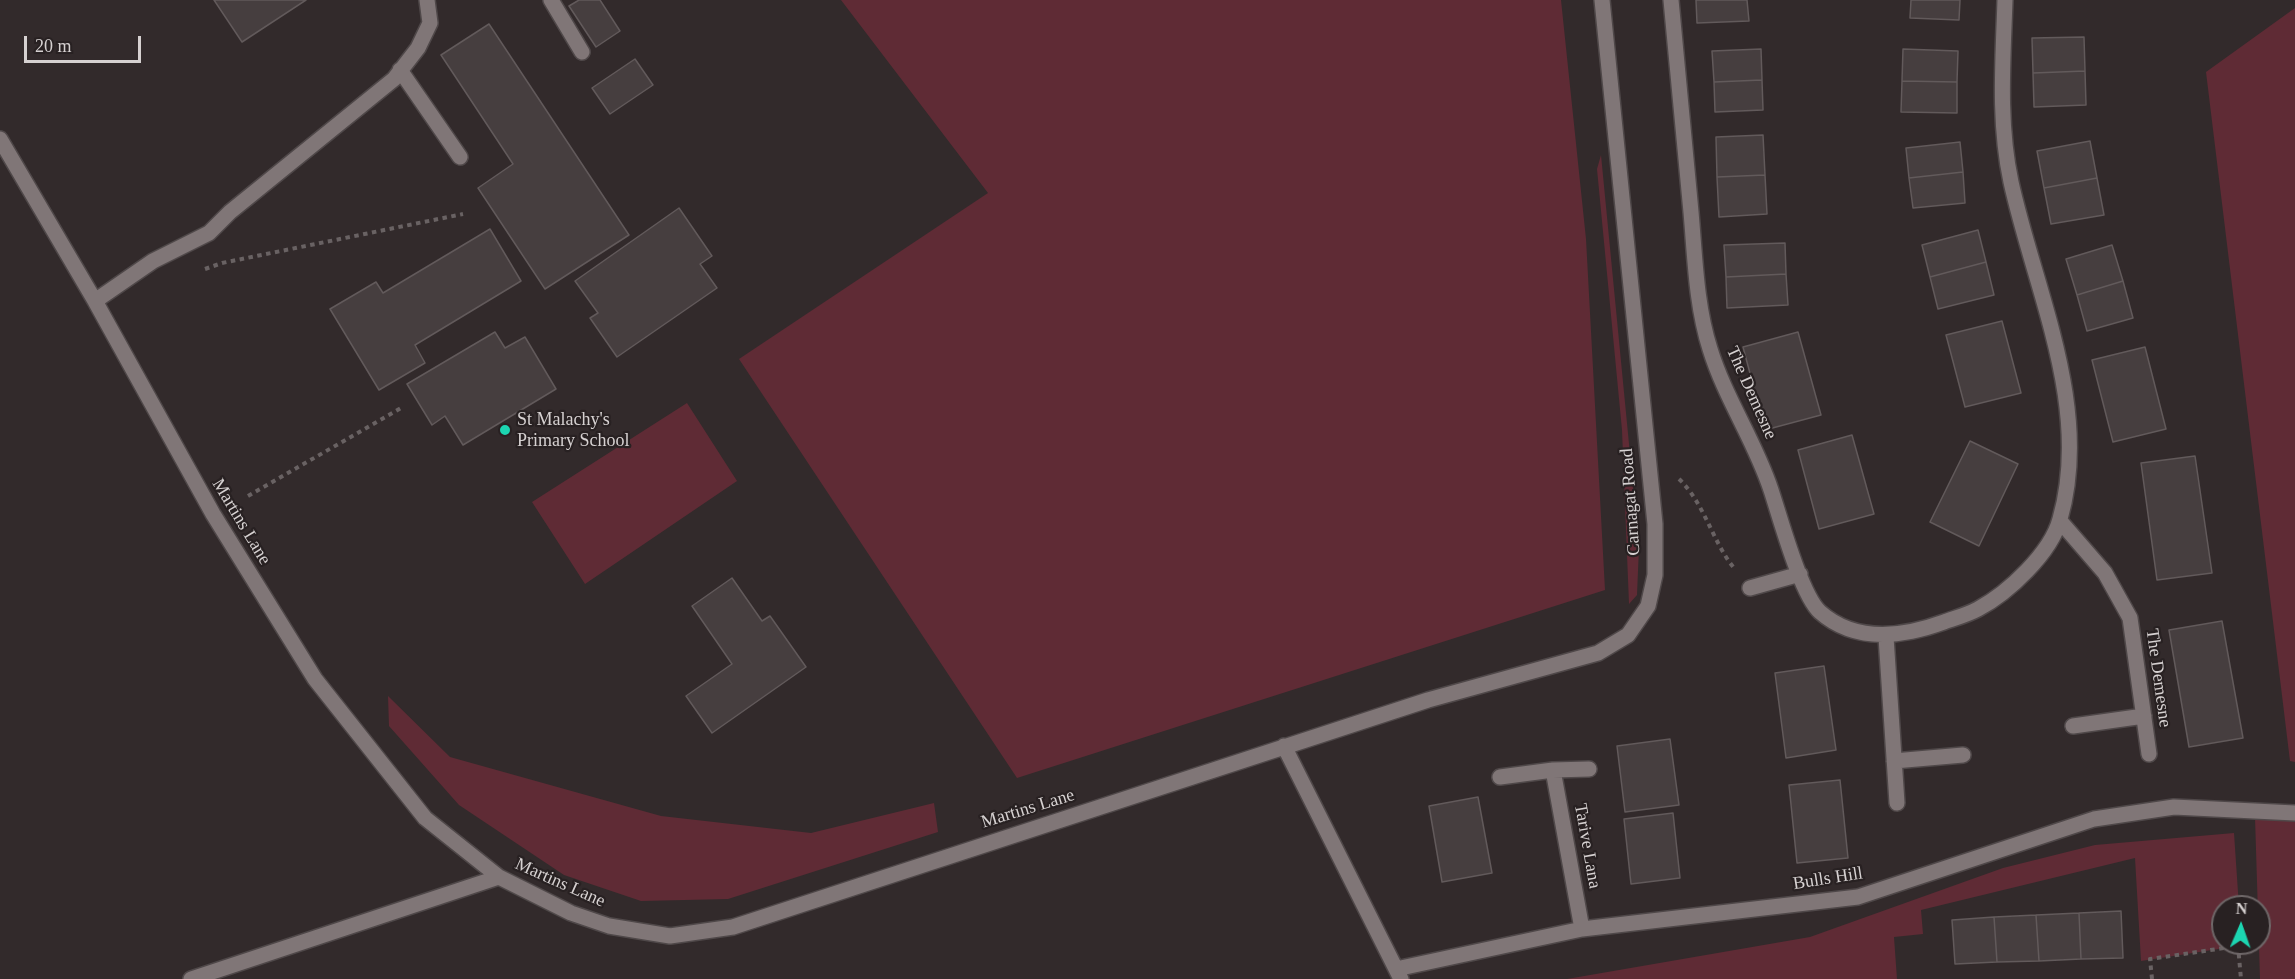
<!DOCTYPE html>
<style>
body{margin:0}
#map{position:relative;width:2295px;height:979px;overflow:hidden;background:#322a2b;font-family:"Times New Roman",serif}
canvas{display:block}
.north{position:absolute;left:2211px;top:895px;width:60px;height:60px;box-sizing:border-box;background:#282122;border:2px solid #6e6768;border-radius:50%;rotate:2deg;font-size:16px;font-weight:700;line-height:24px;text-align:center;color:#d6d1d1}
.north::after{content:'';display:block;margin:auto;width:21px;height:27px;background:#1cd5b1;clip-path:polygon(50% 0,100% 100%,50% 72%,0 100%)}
.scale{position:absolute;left:24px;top:36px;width:117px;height:27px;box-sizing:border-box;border:3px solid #d6d1d1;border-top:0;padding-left:8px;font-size:18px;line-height:21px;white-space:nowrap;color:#d6d1d1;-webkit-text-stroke:4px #282122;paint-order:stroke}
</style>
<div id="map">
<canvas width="2295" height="979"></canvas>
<div class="north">N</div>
<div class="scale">20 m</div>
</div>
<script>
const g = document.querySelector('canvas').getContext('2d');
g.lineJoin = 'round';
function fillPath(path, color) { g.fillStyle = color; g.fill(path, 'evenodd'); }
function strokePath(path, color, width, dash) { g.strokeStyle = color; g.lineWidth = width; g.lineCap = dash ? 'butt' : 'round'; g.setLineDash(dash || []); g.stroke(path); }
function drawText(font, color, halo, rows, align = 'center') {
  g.font = font + ' "Times New Roman",serif'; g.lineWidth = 4.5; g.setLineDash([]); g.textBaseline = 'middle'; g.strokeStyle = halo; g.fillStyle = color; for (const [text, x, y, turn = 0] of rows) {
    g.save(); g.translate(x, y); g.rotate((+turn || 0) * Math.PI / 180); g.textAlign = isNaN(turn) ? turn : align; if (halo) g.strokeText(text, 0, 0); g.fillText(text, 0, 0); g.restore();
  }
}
fillPath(new Path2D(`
 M841 0H1561L1586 239 1605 590 1017 778 739 359 988 193Z
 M2295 8V762L2290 761 2206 72Z
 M1601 155 1639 547 1637 595 1629 604 1622 430 1597 169Z
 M687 403 737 481 585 584 532 502Z
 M388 696 450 757 661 816 811 833 934 803 938 832 728 899 641 901 564 875 459 805 389 726Z
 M2255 817H2295V979H2260Z
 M2234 833 2239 907H2223V943H2242L2238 946 2141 961 2135 858 1921 910 1923 934 1894 937 1897 979H1567L1810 937 2003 868 2095 845Z`), '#5f2b35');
const building = new Path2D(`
 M214 0H306L242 42Z
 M579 0H600L620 31 596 47 569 6Z
 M1696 0H1747L1749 21 1697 23Z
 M1911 0H1960L1959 20 1910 18Z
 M489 24 629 235 545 289 478 188 513 164 441 55Z
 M2084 37 2085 71 2033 73 2032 38Z
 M1761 49 1762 80 1714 82 1712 51Z
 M1903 49 1958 51 1957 82 1902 81Z
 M635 59 653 85 610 114 592 88Z
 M2085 71 2086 105 2034 107 2033 73Z
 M1762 80 1763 110 1715 112 1714 82Z
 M1902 81 1957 82V113L1901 112Z
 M1763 135 1765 175 1717 177 1716 137Z
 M2090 141 2097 178 2044 188 2037 151Z
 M1960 142 1963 172 1909 178 1906 148Z
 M1963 172 1965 203 1913 208 1909 178Z
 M1765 175 1767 214 1719 217 1717 177Z
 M2097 178 2104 215 2051 224 2044 188Z
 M679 208 712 256 700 264 717 288 617 357 590 318 598 313 575 281Z
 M490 229 521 281 415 345 425 363 379 390 330 309 376 282 383 293Z
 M1978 230 1986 262 1930 277 1922 245Z
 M1785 243 1786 274 1726 277 1724 245Z
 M2112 245 2123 281 2077 295 2066 259Z
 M1986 262 1994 295 1938 309 1930 277Z
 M1786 274 1788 305 1727 308 1726 277Z
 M2123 281 2133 318 2087 331 2077 295Z
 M2002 321 2021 393 1965 407 1946 335Z
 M495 332 505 348 525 337 556 389 463 445 445 416 432 425 407 384Z
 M1798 332 1821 415 1765 430 1743 347Z
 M2145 347 2166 429 2113 442 2092 360Z
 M1852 435 1874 514 1819 529 1798 450Z
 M1970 441 2018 464 1979 546 1930 522Z
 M2195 456 2212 573 2157 580 2141 463Z
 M732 578 762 621 770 616 806 667 712 733 686 696 732 664 692 606Z
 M2222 621 2243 738 2189 747 2169 630Z
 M1824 666 1836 750 1786 758 1775 673Z
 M1670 739 1679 805 1625 812 1617 746Z
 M1840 780 1848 858 1797 863 1789 785Z
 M1478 797 1492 873 1442 882 1429 806Z
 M1673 813 1680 878 1631 884 1624 819Z
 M2121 911 2123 958 2081 959 2079 913Z
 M2079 913 2081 959 2039 961 2036 915Z
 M2036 915 2039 961 1997 962 1994 917Z
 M1994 917 1997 962 1955 964 1952 920Z`);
fillPath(building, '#463e3f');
strokePath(building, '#625a5b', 1.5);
const minor = new Path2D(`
 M551 0 582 52
 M1671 0C1678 71 1684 141 1691 212 1695 257 1696 305 1710 349 1725 398 1755 441 1771 490 1780 517 1801 595 1820 612 1855 643 1903 637 1944 622 1955 618 1967 615 1978 609 2008 593 2051 553 2060 519 2092 407 2035 291 2011 182 1998 122 2003 61 2005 0
 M400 70 460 157
 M0 139 95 301 213 514 315 679 425 818 499 877 571 913 609 926 670 936 733 927 1428 700 1598 653 1628 635 1648 606 1655 575V524L1602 0
 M95 301 153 261 209 233 230 212 394 79 418 48 430 23 427 0
 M2060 521 2105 573 2130 618 2149 754
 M1750 588 1800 574
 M1886 637 1897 803
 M2073 726 2144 716
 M1284 746 1401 979
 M1894 761 1963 755
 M1553 770 1582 929
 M1500 777 1553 770 1589 769
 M1396 969 1582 929 1858 897 2094 819 2174 807 2295 813
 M191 979 499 877`);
strokePath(minor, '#4f4849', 18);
strokePath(new Path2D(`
 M205 269 222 263 463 214
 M1679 479C1705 504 1712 541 1734 568
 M248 496 401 408
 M2152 979 2150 959 2238 946 2241 979`), '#696263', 4, [4.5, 4.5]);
strokePath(minor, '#807677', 15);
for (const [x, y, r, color] of [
 [505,430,6,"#1cd5b1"]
]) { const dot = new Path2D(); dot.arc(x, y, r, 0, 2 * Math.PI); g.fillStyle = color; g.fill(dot); strokePath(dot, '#282122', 2); }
drawText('18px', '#d6d1d1', '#282122', [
 ["The Demesne",1751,393,66],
 ["Carnagat Road",1631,502,-94],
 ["Martins Lane",241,522,59],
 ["The Demesne",2158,678,82],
 ["Martins Lane",1028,809,-17],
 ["Tarive Lana",1587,846,80],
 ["Bulls Hill",1828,879,-9],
 ["Martins Lane",560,883,24]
]);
drawText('18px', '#d6d1d1', '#282122', [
 ["St Malachy's",517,420],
 ["Primary School",517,441]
], 'left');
</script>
